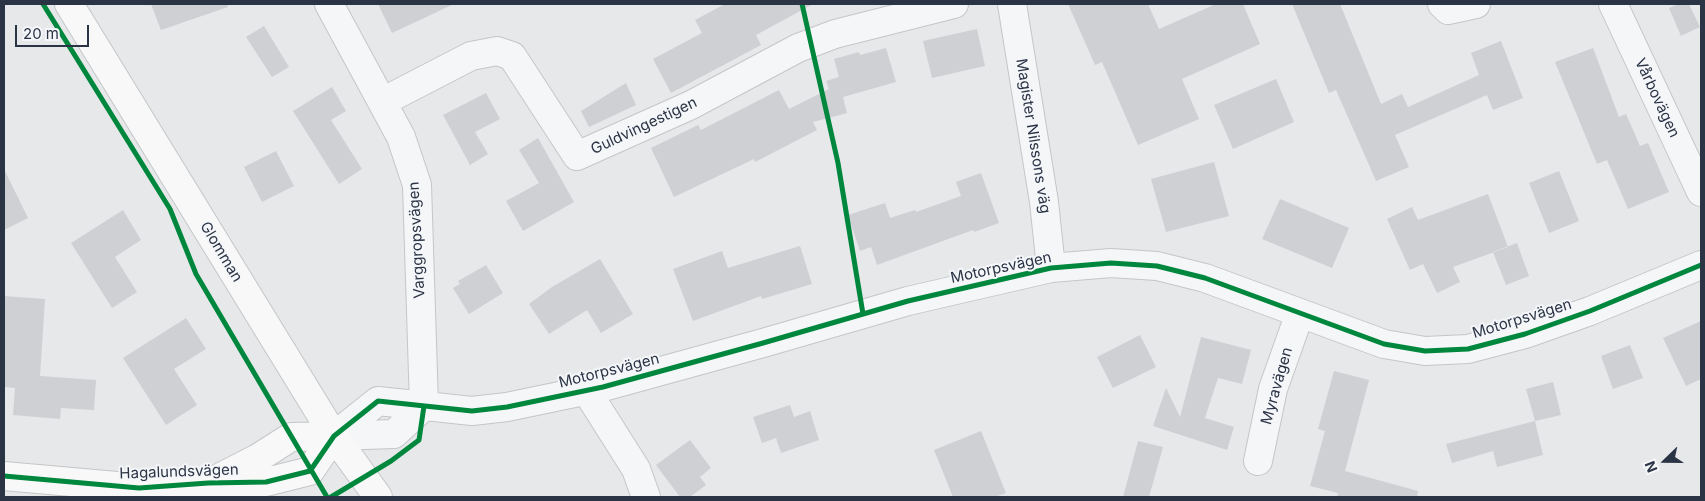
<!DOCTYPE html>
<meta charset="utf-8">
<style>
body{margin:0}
#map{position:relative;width:1705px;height:501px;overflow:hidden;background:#e6e8ea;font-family:Inter,sans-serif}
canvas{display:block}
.frame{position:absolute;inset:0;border:5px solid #2b3445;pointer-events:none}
.north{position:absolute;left:1640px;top:436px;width:50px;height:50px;-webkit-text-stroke:4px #f4f6f9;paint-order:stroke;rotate:248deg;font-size:14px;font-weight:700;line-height:20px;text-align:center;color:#2b3445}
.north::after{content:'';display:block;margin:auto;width:18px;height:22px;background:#2b3445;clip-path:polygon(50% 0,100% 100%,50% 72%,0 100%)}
.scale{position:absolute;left:15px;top:25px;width:74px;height:22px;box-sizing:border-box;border:2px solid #2b3445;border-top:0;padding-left:6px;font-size:15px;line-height:18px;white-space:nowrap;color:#2b3445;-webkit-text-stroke:4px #f4f6f9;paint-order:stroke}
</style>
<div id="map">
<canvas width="1705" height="501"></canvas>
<div class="frame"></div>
<div class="north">N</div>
<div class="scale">20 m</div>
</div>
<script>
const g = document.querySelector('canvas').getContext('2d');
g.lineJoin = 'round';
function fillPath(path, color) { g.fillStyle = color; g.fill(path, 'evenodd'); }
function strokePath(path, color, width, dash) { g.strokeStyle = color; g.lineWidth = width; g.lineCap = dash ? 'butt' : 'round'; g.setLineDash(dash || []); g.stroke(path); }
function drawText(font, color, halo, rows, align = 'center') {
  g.font = font + ' Inter,sans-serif'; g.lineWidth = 4; g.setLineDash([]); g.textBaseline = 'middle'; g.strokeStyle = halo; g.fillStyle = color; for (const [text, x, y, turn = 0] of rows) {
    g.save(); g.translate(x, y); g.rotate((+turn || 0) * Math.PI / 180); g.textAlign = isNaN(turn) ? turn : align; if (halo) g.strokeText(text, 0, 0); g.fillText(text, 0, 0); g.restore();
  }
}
fillPath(new Path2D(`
 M151 4H227L228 7 161 30Z
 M378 4H454L392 33Z
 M725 4H813L756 35 761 45 671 93 653 59 702 33 695 20Z
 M1068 4H1148L1159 29 1216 4H1243L1260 44 1182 79 1199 119 1138 145 1102 62 1095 65Z
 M1292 4H1340L1381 104 1402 94 1408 107 1479 75 1471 53 1501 41 1523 98 1493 110 1487 95 1395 135 1409 167 1376 181 1336 90 1329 93Z
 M1679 4H1689L1700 27 1681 36 1669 8Z
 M264 26 289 67 272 77 246 37Z
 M977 29 985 66 932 78 923 41Z
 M886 48 896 82 843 97 847 113 813 122 817 130 755 162 754 159 674 197 651 148 698 125 701 130 779 90 789 109 829 89 826 81 839 77 834 59 859 52 860 55Z
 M1593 48 1619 117 1626 114 1640 146 1648 143 1669 192 1628 209 1607 160 1597 164 1555 62Z
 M1276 79 1294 122 1233 149 1214 105Z
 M626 83 636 105 589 127 581 111Z
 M332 87 346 111 331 120 362 169 339 184 293 111Z
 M486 93 500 119 475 132 488 154 470 165 443 115Z
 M538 138 574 202 523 231 506 201 539 183 519 150Z
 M276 151 294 186 262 202 244 167Z
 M1214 162 1229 216 1166 232 1151 179Z
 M4 169 28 218 4 230Z
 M1559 171 1579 221 1549 233 1529 183Z
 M981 173 999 223 974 232 973 230 877 265 871 247 860 251 848 215 885 203 890 218 915 210 916 212 961 196 956 182Z
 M1488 194 1508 247 1453 267 1460 282 1437 293 1423 264 1410 270 1387 219 1412 207 1418 220Z
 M1280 199 1349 228 1332 268 1262 239Z
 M123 210 141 240 115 257 137 292 112 308 71 243Z
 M1517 243 1529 276 1506 285 1493 252Z
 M800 246 812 284 762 299 761 296 693 321 673 269 722 251 728 268Z
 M600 259 633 314 601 333 587 310 549 334 529 304 552 287Z
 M486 265 503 293 469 314 453 288 460 284 458 281Z
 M4 296 45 299 40 376 96 380 94 410 61 408 60 419 13 415 15 388 4 387Z
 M186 318 206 349 174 369 197 405 166 425 123 358Z
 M1701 321V379L1686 386 1663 338Z
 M1140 335 1156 367 1113 388 1097 357Z
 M1201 337 1251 350 1242 384 1218 378 1205 418 1234 427 1227 450 1153 426 1166 388 1180 417Z
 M1630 345 1643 378 1613 389 1601 356Z
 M1334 371 1369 380 1345 471 1418 491 1417 497H1337L1338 493 1310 486 1325 431 1318 429Z
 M1553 382 1561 415 1535 421 1526 389Z
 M790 405 794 417 810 411 819 440 781 453 776 438 762 443 753 417Z
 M1535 421 1543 455 1497 467 1493 451 1452 463 1446 444Z
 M981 431 1006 493 995 497H953L934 450Z
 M690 440 711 468 700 477 706 485 690 497H680L656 465Z
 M1138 441 1163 447 1149 497H1123Z`), '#ced0d3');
const street = new Path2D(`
 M329 4 401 137 417 185 424 406
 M1012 4 1044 202 1051 268
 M1442 4 1448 10 1476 4
 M1613 4 1701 192
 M382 102 471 56 497 51 512 56 577 156 691 105 798 48 835 34 954 4
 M586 390 636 469 646 497
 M334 436 378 401 472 411 507 407 603 387 763 343 908 301 1051 268 1111 263 1157 266 1205 278 1384 344 1425 351 1468 349 1525 334 1590 311 1701 265
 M334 436 394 434 424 406
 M1258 461 1273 389 1300 313`);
const secondary = new Path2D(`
 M69 4 334 436 378 497
 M4 476 139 488 208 483 266 482 310 471 334 436
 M215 480 258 458 291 437 334 436`);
strokePath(street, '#c4c6c8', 30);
strokePath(secondary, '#c4c6c8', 30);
strokePath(street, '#f5f6f7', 28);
strokePath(secondary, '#f8f8f8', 28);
strokePath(new Path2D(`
 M43 4 170 209 196 274 327 497
 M802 4 838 163 863 314
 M4 476 139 488 208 483 266 482 310 471 334 436 378 401 472 411 507 407 603 387 763 343 908 301 1051 268 1111 263 1157 266 1205 278 1384 344 1425 351 1468 349 1525 334 1590 311 1701 265
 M331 497 391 461 419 440 424 406`), '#00873e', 5);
drawText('15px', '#2b3445', '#f4f6f9', [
 ["Vårbovägen",1657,98,65],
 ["Guldvingestigen",644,126,-25],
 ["Magister Nilssons väg",1033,136,81],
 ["Varggropsvägen",417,240,-93],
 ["Glomman",221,252,59],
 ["Motorpsvägen",1001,268,-12],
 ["Motorpsvägen",1522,319,-17],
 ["Motorpsvägen",609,371,-14],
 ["Myravägen",1277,386,-74],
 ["Hagalundsvägen",179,472,-2]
]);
</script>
